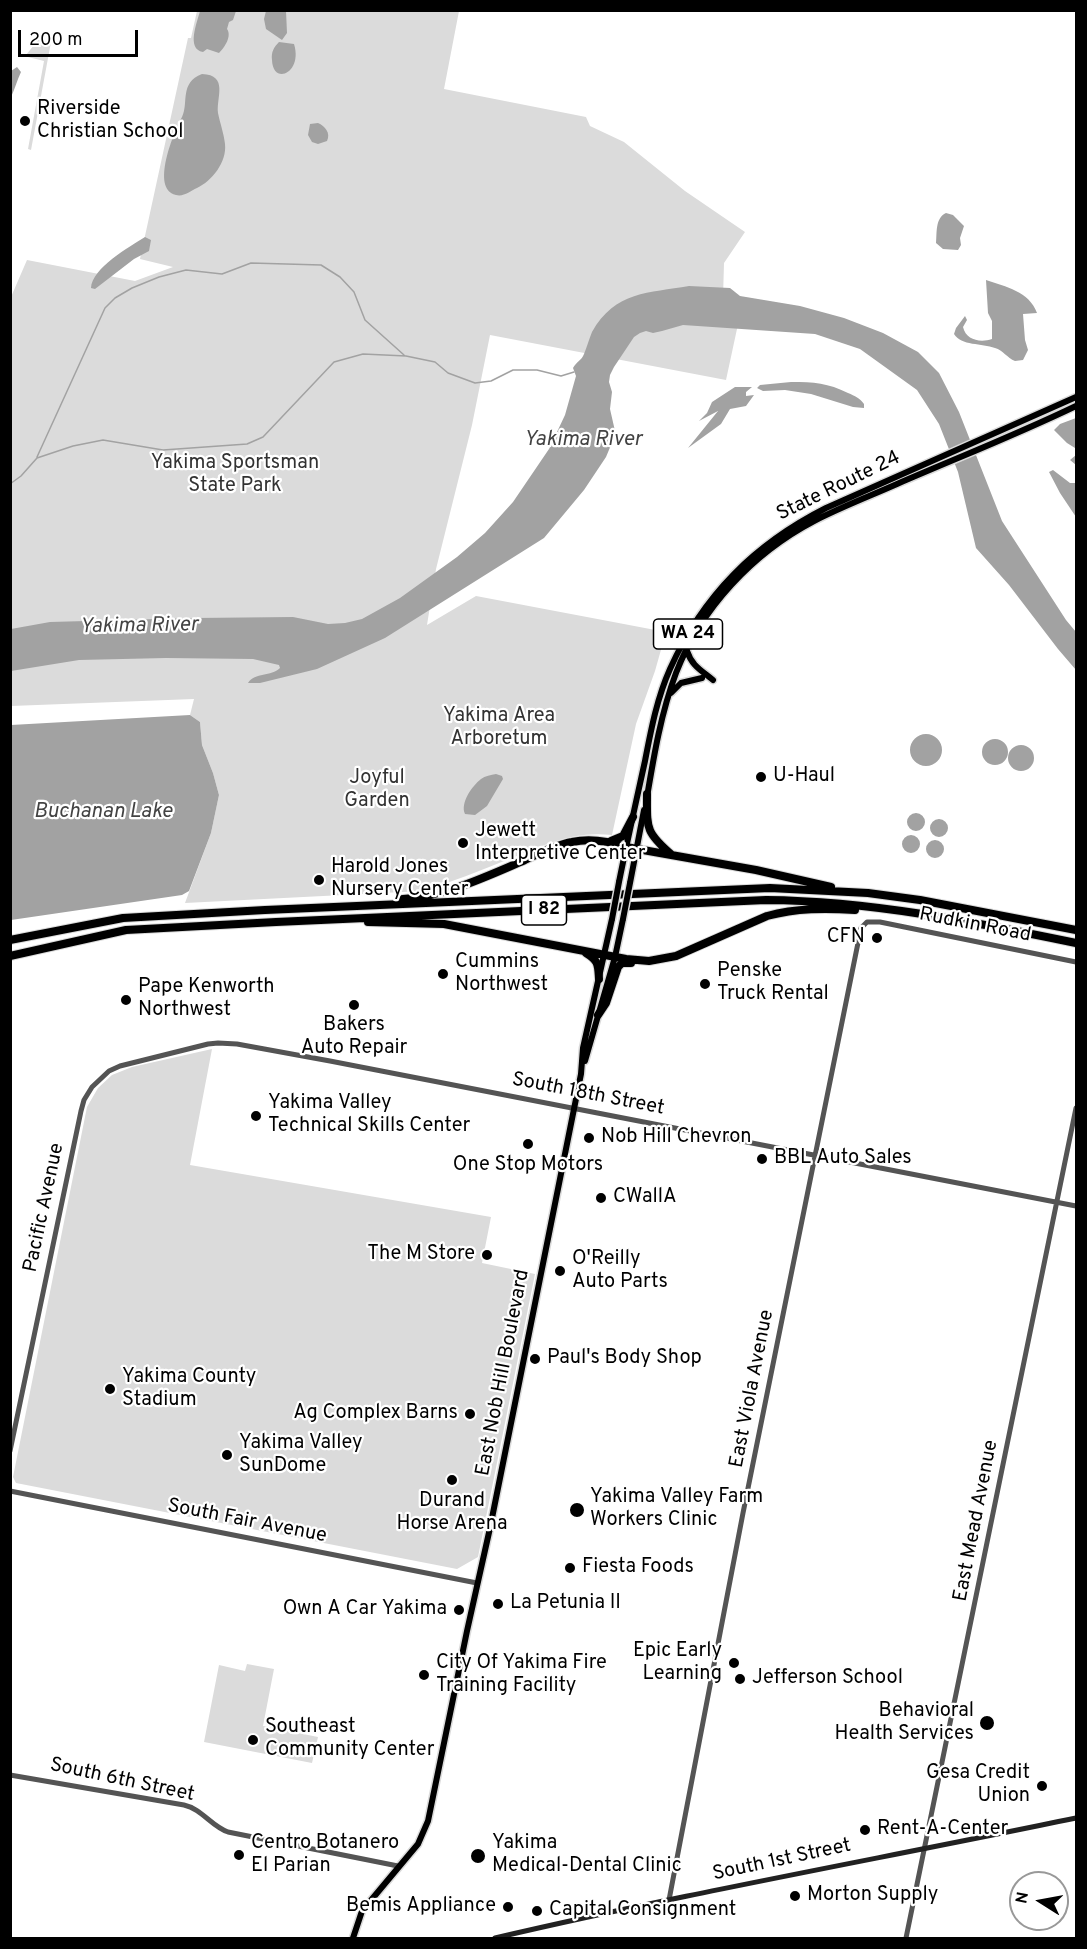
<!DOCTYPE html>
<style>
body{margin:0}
#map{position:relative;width:1087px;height:1949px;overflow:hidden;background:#fff;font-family:Overpass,sans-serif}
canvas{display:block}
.frame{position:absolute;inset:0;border:12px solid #000;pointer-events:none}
.north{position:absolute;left:1009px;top:1871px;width:60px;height:60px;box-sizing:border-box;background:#fff;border:2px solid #999;border-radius:50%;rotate:281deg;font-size:16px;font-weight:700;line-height:24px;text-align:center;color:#000}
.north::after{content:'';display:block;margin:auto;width:21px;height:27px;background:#000;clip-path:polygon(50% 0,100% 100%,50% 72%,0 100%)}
.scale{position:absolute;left:18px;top:30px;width:120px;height:27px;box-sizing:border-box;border:3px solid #000;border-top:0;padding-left:8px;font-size:18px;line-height:21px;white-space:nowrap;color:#000;-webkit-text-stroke:4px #fff;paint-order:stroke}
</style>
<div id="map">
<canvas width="1087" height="1949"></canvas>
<div class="frame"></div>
<div class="north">N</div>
<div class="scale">200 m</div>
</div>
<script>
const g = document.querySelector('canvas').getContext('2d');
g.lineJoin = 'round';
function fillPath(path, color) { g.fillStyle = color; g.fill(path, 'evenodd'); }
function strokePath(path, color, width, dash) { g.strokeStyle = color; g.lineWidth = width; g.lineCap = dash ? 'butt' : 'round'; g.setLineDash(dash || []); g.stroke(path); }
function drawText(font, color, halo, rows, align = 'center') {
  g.font = font + ' Overpass,sans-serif'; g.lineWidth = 4.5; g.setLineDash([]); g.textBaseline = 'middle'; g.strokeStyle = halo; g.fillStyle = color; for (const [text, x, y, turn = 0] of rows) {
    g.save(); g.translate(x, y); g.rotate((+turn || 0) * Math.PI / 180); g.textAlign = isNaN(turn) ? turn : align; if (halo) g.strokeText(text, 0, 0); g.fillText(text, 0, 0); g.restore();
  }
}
fillPath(new Path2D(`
 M197 11H459L444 89 586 117 590 126 624 142 685 191 745 232 724 263 723 298 743 301 726 380 490 335 472 425 436 569 427 625 476 596 666 632 655 671 636 724 612 835C571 831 546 845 509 859 480 871 451 882 422 891L185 903 211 833 219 795 213 773 202 745 200 722 190 715 194 699 11 706V297L27 260 135 281 173 267 140 259 188 38H191Z
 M38 40 51 42 31 150 28 149 44 61 28 57 26 55Z
 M212 1049 190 1165 491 1217 482 1263 535 1274 478 1557 457 1569 16 1483 13 1477 87 1107 98 1088 112 1075 132 1067Z
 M247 1664 274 1669 263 1726 318 1737 312 1763 204 1742 219 1665 245 1671Z`), '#dbdbdb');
fillPath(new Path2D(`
 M200 11H236L233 20 229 22 227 29C232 36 225 47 219 53L207 49 203 52C186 49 197 23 200 11Z
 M266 11H286L287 33 282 40 266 29 264 19Z
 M279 42 294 44C303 73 273 86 272 60 271 52 274 47 279 42Z
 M17 67 21 72C17 80 15 89 11 97V71Z
 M202 74C229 75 216 98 218 113 220 123 224 134 225 144 227 162 212 181 197 188 190 191 184 197 176 195 150 189 174 132 182 117 189 103 179 83 202 74Z
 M318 123C325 126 331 133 327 141L318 144 312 142 308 135 310 124Z
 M946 213 953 215 964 226 960 238 961 245 958 250 943 249 936 243C937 233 935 218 946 213Z
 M145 237 151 240 149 251 134 259 95 289 91 288C92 268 129 247 145 237Z
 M986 280C1006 287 1029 291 1037 313L1023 314 1025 340 1028 350 1023 360 1015 361C1007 358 1003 350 995 348 982 343 961 346 954 334L956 328 965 316 967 320 963 327C966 340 980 343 992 339V321L988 313Z
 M689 286 730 288 740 296 800 306 844 318 883 333 918 352 939 373 959 412 1002 521 1066 620 1076 632V670L1058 649 1009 585 976 548 958 472 939 424 917 390 860 349 815 334 683 325 662 331 653 333 646 331 640 333 634 337 614 367 610 375 609 382 612 392 610 409 615 431 611 445 606 457 584 490 544 538 385 638 317 669 260 683H248C255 672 271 677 280 668L279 665 253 659 166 658 79 660 11 671V629L50 622 195 618 293 617 328 624 345 623 362 619 400 598 457 557 485 533 513 502 549 449 565 415 576 376 573 368C576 362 582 360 584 354 587 347 589 339 592 332 615 291 649 293 689 286Z
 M791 382C814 382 828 383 848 393 855 396 860 398 864 404V408L853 407 811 394 785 390 763 391 757 388 760 385Z
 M735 387H752L746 392V396L754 395 746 406 730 409 721 424 688 448 718 411 699 421 707 413 712 402Z
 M1076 418V465L1070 460 1076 455 1075 448 1067 443 1054 430 1060 424Z
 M1053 470 1070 483H1076V517L1060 493 1049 472Z
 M190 715 200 722 202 745 213 773 219 795 211 833 189 891 182 895 11 920V725Z
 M910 750a16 16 0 1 1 32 0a16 16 0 1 1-32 0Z
 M982 752a13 13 0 1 1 26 0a13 13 0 1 1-26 0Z
 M1008 758a13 13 0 1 1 26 0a13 13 0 1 1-26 0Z
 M496 774 502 776 503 779 487 806 475 815 465 814C460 803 472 786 481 779 485 776 491 775 496 774Z
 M907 822a9 9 0 1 1 18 0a9 9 0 1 1-18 0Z
 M930 828a9 9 0 1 1 18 0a9 9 0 1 1-18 0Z
 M902 844a9 9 0 1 1 18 0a9 9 0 1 1-18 0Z
 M926 849a9 9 0 1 1 18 0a9 9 0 1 1-18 0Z`), '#a2a2a2');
strokePath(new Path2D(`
 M37 457 105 308 115 298 132 288 159 277 186 270 222 274 251 263 321 265 340 277 354 292 365 320 404 355
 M10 484 21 476 37 458 73 446 103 440 163 450 247 444 263 437 334 362 363 354 406 356 435 362 448 373 475 383 491 381 513 370H537L561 376 574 372`), '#a2a2a2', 1.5);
const primary = new Path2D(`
 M687 651C692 666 701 670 713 680
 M671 693 681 683 702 678
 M647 797C654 755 661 713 676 673 701 608 753 553 814 521 841 507 870 496 897 484 957 458 1018 434 1076 406
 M619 882C627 842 636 802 645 761 651 730 657 698 670 669 703 595 755 544 826 508L1076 397
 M630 883 644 810
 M585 1061 615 957 623 919
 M353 1938 362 1911 418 1844 428 1821 467 1631 490 1528 581 1074 583 1048 612 919`);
const motorway = new Path2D(`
 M647 794C647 828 645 832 672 855
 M611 841 623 836 633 817
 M403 899C446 896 485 877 525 860 540 853 555 845 572 842 591 838 608 841 626 847L756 870 831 887
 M368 922 444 924 626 959 649 961 676 956 767 916C797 908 825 908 855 910
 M10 940 123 918 265 910 770 888 868 893 920 900 1076 930
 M586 953C599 961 598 965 599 979
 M10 956 126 930 276 922 766 900C871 901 974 922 1076 943
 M598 1015 606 1003 618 967 622 963H631`);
strokePath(primary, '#dbdbdb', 9);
strokePath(motorway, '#dbdbdb', 10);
strokePath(new Path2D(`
 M10 1451 81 1111 84 1100 92 1087 109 1071 120 1066 208 1044 218 1043 237 1044 330 1061 1076 1206
 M10 1491 477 1583
 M10 1775 184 1805C202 1809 211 1826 228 1832L398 1866
 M669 1900 743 1513 861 928 867 922H880L1076 962
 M906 1938 1076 1108`), '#545454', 5);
strokePath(new Path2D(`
 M495 1938C688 1893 883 1858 1076 1818`), '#212121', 5);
strokePath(primary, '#000', 6);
strokePath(motorway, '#000', 8);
const primaryBridge = new Path2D(`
 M612 919 619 882
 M623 919 630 883`);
strokePath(primaryBridge, '#dbdbdb', 9, []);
strokePath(primaryBridge, '#000', 6);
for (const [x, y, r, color] of [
 [25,121,6,"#000"],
 [761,777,6,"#000"],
 [463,843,6,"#000"],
 [319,880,6,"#000"],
 [877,938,6,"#000"],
 [443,974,6,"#000"],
 [705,984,6,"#000"],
 [126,1000,6,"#000"],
 [354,1005,6,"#000"],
 [256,1116,6,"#000"],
 [589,1138,6,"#000"],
 [528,1144,6,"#000"],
 [762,1159,6,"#000"],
 [601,1198,6,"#000"],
 [487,1255,6,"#000"],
 [560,1271,6,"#000"],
 [535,1359,6,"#000"],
 [110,1389,6,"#000"],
 [470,1414,6,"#000"],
 [227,1455,6,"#000"],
 [452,1480,6,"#000"],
 [577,1510,8,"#000"],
 [570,1568,6,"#000"],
 [498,1604,6,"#000"],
 [459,1610,6,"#000"],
 [734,1663,6,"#000"],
 [424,1675,6,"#000"],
 [740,1679,6,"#000"],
 [987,1723,8,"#000"],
 [253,1740,6,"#000"],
 [1042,1786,6,"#000"],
 [865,1830,6,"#000"],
 [239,1855,6,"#000"],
 [478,1856,8,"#000"],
 [795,1896,6,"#000"],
 [508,1907,6,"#000"],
 [537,1911,6,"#000"]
]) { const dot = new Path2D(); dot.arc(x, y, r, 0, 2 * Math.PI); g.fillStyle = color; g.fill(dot); strokePath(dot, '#fff', 2); }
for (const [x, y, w] of [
 [688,634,69],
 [544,910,45]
]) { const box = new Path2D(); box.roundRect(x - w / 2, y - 15, w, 30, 4.5); g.fillStyle = '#fff'; g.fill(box); strokePath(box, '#000', 1.5); }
drawText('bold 18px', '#000', null, [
 ["WA 24",688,634],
 ["I 82",544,910]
]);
drawText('20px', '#000', '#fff', [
 ["Riverside",37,110],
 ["Christian School",37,133],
 ["U-Haul",773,777],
 ["Jewett",475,832],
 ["Interpretive Center",475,855],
 ["Harold Jones",331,868],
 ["Nursery Center",331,891],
 ["CFN",865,938,"right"],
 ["Cummins",455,963],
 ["Northwest",455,986],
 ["Penske",717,972],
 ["Truck Rental",717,995],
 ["Pape Kenworth",138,988],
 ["Northwest",138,1011],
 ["Bakers",354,1026,"center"],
 ["Auto Repair",354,1049,"center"],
 ["Yakima Valley",268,1104],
 ["Technical Skills Center",268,1127],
 ["Nob Hill Chevron",601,1138],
 ["BBL Auto Sales",774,1159],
 ["One Stop Motors",528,1166,"center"],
 ["CWallA",613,1198],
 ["The M Store",475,1255,"right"],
 ["O'Reilly",572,1260],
 ["Auto Parts",572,1283],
 ["Paul's Body Shop",547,1359],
 ["Yakima County",122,1378],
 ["Stadium",122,1401],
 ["Ag Complex Barns",458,1414,"right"],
 ["Yakima Valley",239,1444],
 ["SunDome",239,1467],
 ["Yakima Valley Farm",590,1498],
 ["Workers Clinic",590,1521],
 ["Durand",452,1502,"center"],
 ["Horse Arena",452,1525,"center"],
 ["Fiesta Foods",582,1568],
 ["La Petunia II",510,1604],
 ["Own A Car Yakima",447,1610,"right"],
 ["Epic Early",722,1652,"right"],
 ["Learning",722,1675,"right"],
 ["City Of Yakima Fire",436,1664],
 ["Training Facility",436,1687],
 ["Jefferson School",752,1679],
 ["Behavioral",974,1712,"right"],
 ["Health Services",974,1735,"right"],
 ["Southeast",265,1728],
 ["Community Center",265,1751],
 ["Gesa Credit",1030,1774,"right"],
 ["Union",1030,1797,"right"],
 ["Rent-A-Center",877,1830],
 ["Centro Botanero",251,1844],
 ["El Parian",251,1867],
 ["Yakima",492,1844],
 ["Medical-Dental Clinic",492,1867],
 ["Morton Supply",807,1896],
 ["Bemis Appliance",496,1907,"right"],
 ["Capital Consignment",549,1911]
], 'left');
drawText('20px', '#323232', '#fff', [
 ["Yakima Sportsman",235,464],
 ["State Park",235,487],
 ["Yakima Area",499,717],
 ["Arboretum",499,740],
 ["Joyful",377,779],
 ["Garden",377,802]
]);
drawText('20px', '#000', '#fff', [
 ["State Route 24",839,487,-26],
 ["Rudkin Road",975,926,11],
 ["South 18th Street",588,1095,11],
 ["Pacific Avenue",45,1208,-78],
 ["East Nob Hill Boulevard",504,1373,-79],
 ["East Viola Avenue",753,1389,-79],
 ["East Mead Avenue",977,1521,-79],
 ["South Fair Avenue",247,1522,11],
 ["South 6th Street",122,1781,12],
 ["South 1st Street",782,1861,-12]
]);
drawText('italic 21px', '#434343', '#fff', [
 ["Yakima River",583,441],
 ["Yakima River",139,627,-1],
 ["Buchanan Lake",103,813]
]);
</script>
